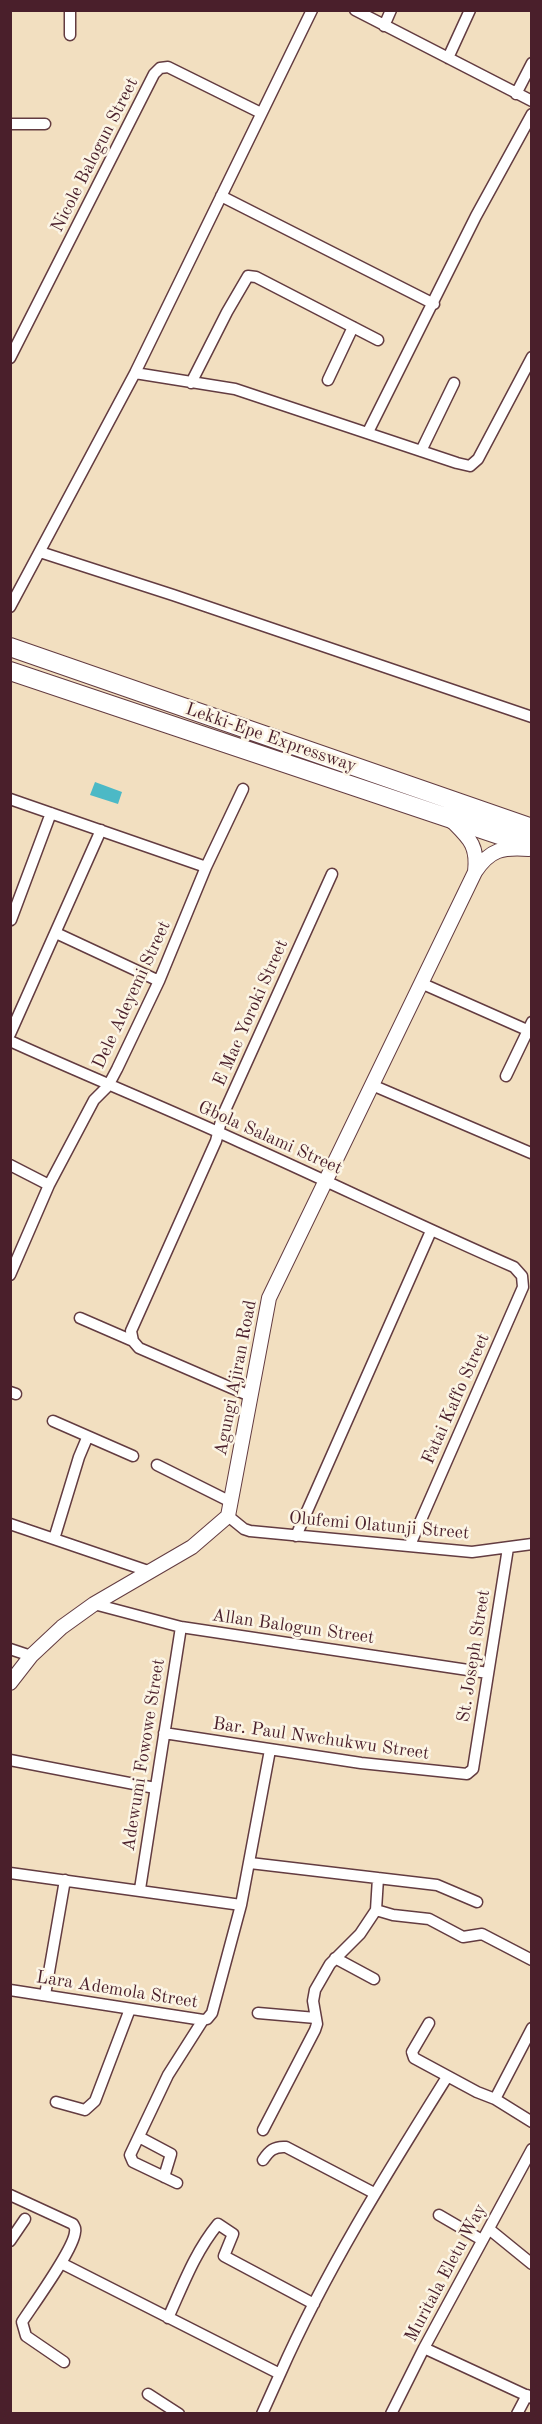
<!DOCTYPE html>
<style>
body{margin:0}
#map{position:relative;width:542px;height:2424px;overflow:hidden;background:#f2dfc0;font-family:"Old Standard TT",serif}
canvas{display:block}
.frame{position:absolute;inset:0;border:12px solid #4a1f2b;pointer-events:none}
</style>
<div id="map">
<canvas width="542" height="2424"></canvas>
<div class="frame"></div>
</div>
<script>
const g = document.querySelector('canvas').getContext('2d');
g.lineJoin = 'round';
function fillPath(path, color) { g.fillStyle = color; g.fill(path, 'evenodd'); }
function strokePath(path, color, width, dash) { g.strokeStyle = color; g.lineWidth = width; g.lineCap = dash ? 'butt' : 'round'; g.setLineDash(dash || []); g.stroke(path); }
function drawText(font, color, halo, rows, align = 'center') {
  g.font = font + ' "Old Standard TT",serif'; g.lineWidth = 5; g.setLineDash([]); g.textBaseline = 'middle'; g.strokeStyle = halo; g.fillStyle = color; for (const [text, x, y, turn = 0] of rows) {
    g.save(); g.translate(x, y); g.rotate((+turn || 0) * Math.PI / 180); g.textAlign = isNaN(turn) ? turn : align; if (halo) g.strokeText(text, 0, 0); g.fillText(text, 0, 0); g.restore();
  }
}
fillPath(new Path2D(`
 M95 782 122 792 118 804 90 795Z`), '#4cb9c6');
const minor = new Path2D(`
 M355 10 532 101
 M384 26 391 10
 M70 35V10
 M448 58 470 10
 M516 94 532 63
 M10 124H45
 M221 196 434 304
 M10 358 154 74 160 68 168 67 261 113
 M135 373 235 389 457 463 470 466 478 459 532 357
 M328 380 353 327
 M191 383 227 312 248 276 256 277 378 340
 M368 432 476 216 532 114
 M421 451 454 383
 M40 552 173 595 532 717
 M10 607 135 373 312 10
 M10 799 206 867
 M11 920 51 813
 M56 933 159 981
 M423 984 527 1030
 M10 1034 101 830
 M10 1041C87 1076 164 1107 240 1142 332 1183 422 1227 514 1267L522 1276 523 1287 410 1545
 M506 1076 532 1022
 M372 1085 531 1153
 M10 1165 49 1185
 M10 1275 49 1185 94 1100 108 1086 117 1069 159 981 206 867 243 789
 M80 1318 133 1341
 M10 1392 16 1394
 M250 1396 139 1348 133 1341 131 1331 216 1141 222 1117 332 874
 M53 1421 133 1456
 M157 1465 231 1502
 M228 1516 244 1529 250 1531 472 1552 532 1544
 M10 1524 148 1571
 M296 1536 431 1231
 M54 1539 79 1457 87 1438
 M94 1604 181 1627 488 1673
 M10 1649 31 1656
 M164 1733 361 1763 467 1774 473 1769 508 1548
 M10 1760 155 1788
 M250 1863 437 1885 477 1902
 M10 1873 241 1905
 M140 1889 181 1627
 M376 1910 393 1915 429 1919 463 1937 482 1934 532 1960
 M335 1958 374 1979
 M10 1990 203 2020 207 2019 212 2013 241 1905 270 1750
 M45 1995 65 1880
 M258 2013 316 2018
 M429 2023 412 2052 414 2058 477 2092 495 2099 532 2122
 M495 2099 532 2028
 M56 2102 85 2110 95 2101 130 2009
 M263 2130 315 2030 317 2024 313 2001 315 1990 330 1964 360 1934 376 1910 378 1878
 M139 2137 171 2154 164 2177
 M263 2160C269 2151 274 2146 286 2147L374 2193
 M177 2183 133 2162 130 2155 168 2075 203 2020
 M10 2195 73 2224C75 2228 76 2228 75 2232 74 2249 33 2305 22 2322L26 2336 64 2362
 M439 2215 482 2240
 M489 2229 532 2264
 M10 2241 25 2219
 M61 2263 280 2374C326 2270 387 2173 447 2077
 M168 2318C183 2285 195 2252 218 2224L233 2234 224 2256 314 2304
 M424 2348 532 2398
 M148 2394 179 2414
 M262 2414 280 2374
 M391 2414 424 2348 532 2149
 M517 2414 527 2395`);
const tertiary = new Path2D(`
 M453 822C470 839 478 846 475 872
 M10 1683 31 1656 62 1627 94 1604 192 1547 228 1516 269 1298 475 872C490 849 503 847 529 849`);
const trunk = new Path2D(`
 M10 647 532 828
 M10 671 532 846`);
strokePath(minor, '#633c41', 13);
strokePath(tertiary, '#633c41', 16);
strokePath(trunk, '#633c41', 20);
strokePath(minor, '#fff', 10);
strokePath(tertiary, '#fff', 14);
strokePath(trunk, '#fff', 18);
drawText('18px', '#4a1f2b', '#fcf5e5', [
 ["Nicole Balogun Street",95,155,-63],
 ["Lekki-Epe Expressway",271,738,19],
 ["Dele Adeyemi Street",132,995,-65],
 ["E Mac Yoroki Street",251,1013,-66],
 ["Gbola Salami Street",270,1138,24],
 ["Agungi Ajiran Road",236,1378,-79],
 ["Fatai Kaffo Street",456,1399,-66],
 ["Olufemi Olatunji Street",379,1526,5],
 ["Allan Balogun Street",293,1627,8],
 ["St. Joseph Street",474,1656,-81],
 ["Bar. Paul Nwchukwu Street",321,1739,8],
 ["Adewumi Fowowe Street",144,1755,-81],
 ["Lara Ademola Street",117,1990,9],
 ["Muritala Eletu Way",446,2273,-62]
]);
</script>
